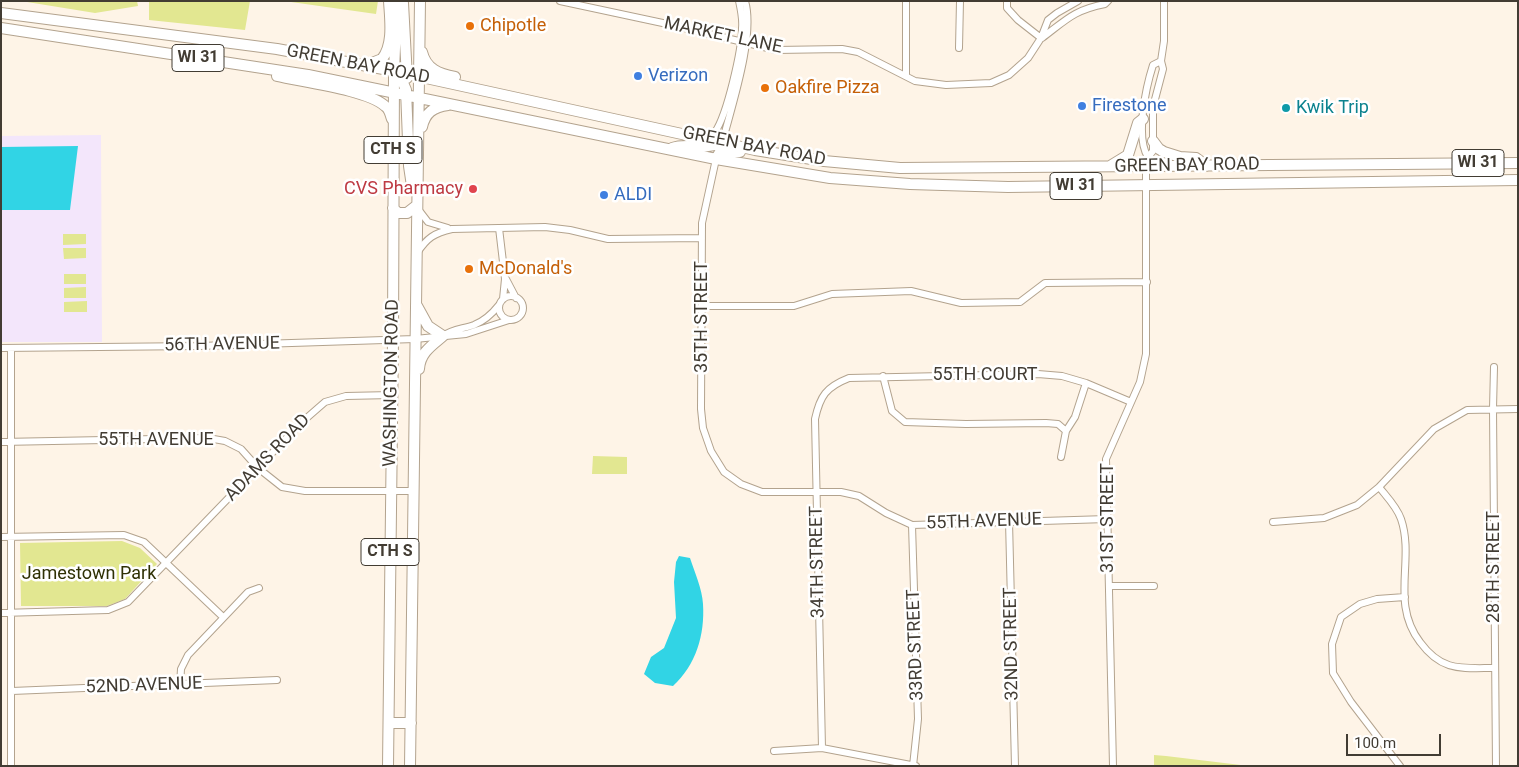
<!DOCTYPE html>
<style>
body{margin:0}
#map{position:relative;width:1519px;height:767px;overflow:hidden;background:#fef4e7;font-family:Roboto,sans-serif}
canvas{display:block}
.frame{position:absolute;inset:0;border:2px solid #423c33;pointer-events:none}
.scale{position:absolute;left:1346px;top:734px;width:95px;height:22px;box-sizing:border-box;border:2px solid #423c33;border-top:0;padding-left:6px;font-size:15px;line-height:18px;white-space:nowrap;color:#423c33;-webkit-text-stroke:4px #fff;paint-order:stroke}
</style>
<div id="map">
<canvas width="1519" height="767"></canvas>
<div class="frame"></div>
<div class="scale">100 m</div>
</div>
<script>
const g = document.querySelector('canvas').getContext('2d');
g.lineJoin = 'round';
function fillPath(path, color) { g.fillStyle = color; g.fill(path, 'evenodd'); }
function strokePath(path, color, width, dash) { g.strokeStyle = color; g.lineWidth = width; g.lineCap = dash ? 'butt' : 'round'; g.setLineDash(dash || []); g.stroke(path); }
function drawText(font, color, halo, rows, align = 'center') {
  g.font = font + ' Roboto,sans-serif'; g.lineWidth = 5; g.setLineDash([]); g.textBaseline = 'middle'; g.strokeStyle = halo; g.fillStyle = color; for (const [text, x, y, turn = 0] of rows) {
    g.save(); g.translate(x, y); g.rotate((+turn || 0) * Math.PI / 180); g.textAlign = isNaN(turn) ? turn : align; if (halo) g.strokeText(text, 0, 0); g.fillText(text, 0, 0); g.restore();
  }
}
fillPath(new Path2D(`
 M101 135 102 342H1V136Z`), '#f3e6fb');
fillPath(new Path2D(`
 M21 1H137L138 6 95 13Z
 M149 1H250L245 30 149 20Z
 M284 1H378L376 14Z
 M63 234H86V244L63 245Z
 M63 248H86V258L64 259Z
 M64 274H86V284H64Z
 M86 287V298H64V288Z
 M87 301V312H64V302Z
 M593 456 627 457V474H592Z
 M122 541 140 548 157 564 125 599 107 606H21L20 543Z
 M1154 755 1166 756 1249 766H1154Z`), '#e2e791');
fillPath(new Path2D(`
 M78 146 70 210H1V147Z
 M679 556 690 558C695 573 702 589 703 604 705 635 696 665 673 686L655 683 644 674 651 657 664 648 676 618 674 582 676 562Z`), '#31d4e5');
const street = new Path2D(`
 M560 1 672 25 776 50 842 49 858 52 915 81 946 85 991 83 1009 75 1028 58 1041 38 1048 20 1057 13 1078 1
 M1007 1V8L1018 20 1041 38
 M1042 38C1066 20 1074 10 1105 4L1108 1
 M959 48 960 1
 M906 76V1
 M697 134 715 132C727 115 742 50 742 28 743 19 741 10 739 1
 M720 143 724 136C733 102 755 34 745 1
 M1148 157C1135 137 1146 87 1153 65L1161 61
 M716 159 702 223 701 409 703 428 711 451 724 472 741 484 762 492H841L859 496 886 513 912 525 1107 519
 M418 209 428 222 448 228
 M499 228 505 279 503 299
 M417 253C427 238 434 233 452 229L545 227 570 230 608 239 702 238
 M506 279 516 298
 M499 308a12 12 0 1 1 24 0a12 12 0 1 1-24 0Z
 M703 306H794L832 294 911 291 961 303 1020 302 1045 283 1147 282
 M443 336C452 329 463 329 474 325 484 321 492 314 499 305
 M1 348 199 346 415 339 466 334 509 320
 M11 348V766
 M1494 367 1493 409 1496 766
 M883 376 892 411 905 422 966 424 1046 423 1058 424 1066 431
 M1 442 208 438 225 441 241 449 258 468 282 487 305 491H413
 M1061 457 1066 431 1075 417 1086 383
 M1379 487C1387 497 1397 507 1401 519 1415 560 1390 603 1420 642 1442 672 1461 668 1495 668
 M1009 521 1015 766
 M1273 522 1324 518 1357 505 1379 487 1434 429 1467 410 1518 409
 M912 525 918 719 913 766
 M1 537 124 535 144 542 223 617
 M1109 586H1154
 M1 613 108 610 128 602 302 422 325 402 346 396 392 395
 M180 685 181 669 188 655 248 592 259 588
 M12 691 277 680
 M822 748 815 419C820 396 826 387 849 378L1038 374 1062 376 1086 383 1131 402
 M774 751 822 748 916 766
 M1113 766 1106 459 1140 382 1146 354V167L1148 157 1153 151V107L1163 69 1161 61 1164 41V1
 M1400 766 1351 702 1333 673 1332 644 1341 617 1360 604 1377 599 1405 597`);
const primary = new Path2D(`
 M403 3 407 78
 M1 13 277 49 394 71 755 150 824 161 900 168 1518 163
 M1 28 308 75 716 159 830 178 910 184 1008 187 1518 180
 M422 52C426 69 439 74 455 77
 M367 65 382 59C394 44 390 19 389 1
 M394 71 401 78 406 90 409 166 412 186
 M277 76C303 82 368 90 385 106 390 109 390 114 392 119
 M422 127C425 113 433 107 448 105
 M1153 141 1159 149 1164 152 1180 157 1196 158 1207 166
 M672 148C688 142 704 151 719 143
 M716 159 720 152H740
 M1110 166 1128 155 1138 123 1143 119
 M393 208 398 213H407L416 206
 M417 306 428 326 443 336C431 346 420 353 419 369
 M389 723H411
 M388 766 393 339 394 71 397 1
 M410 766 420 1`);
strokePath(street, '#b3a38e', 8);
strokePath(primary, '#b3a38e', 12);
strokePath(street, '#fff', 6);
strokePath(primary, '#fff', 10);
for (const [x, y, r, color] of [
 [470,26,5,"#e8710a"],
 [638,76,5,"#3f7fe0"],
 [765,88,5,"#e8710a"],
 [1082,106,5,"#3f7fe0"],
 [1286,108,5,"#0f9aa8"],
 [473,189,5,"#e0444e"],
 [604,195,5,"#3f7fe0"],
 [469,269,5,"#e8710a"]
]) { const dot = new Path2D(); dot.arc(x, y, r, 0, 2 * Math.PI); g.fillStyle = color; g.fill(dot); strokePath(dot, '#fff', 2); }
for (const [x, y, w] of [
 [198,58,52],
 [393,150,58],
 [1478,163,52],
 [1076,186,52],
 [390,552,58]
]) { const box = new Path2D(); box.roundRect(x - w / 2, y - 13.5, w, 27, 4); g.fillStyle = '#fff'; g.fill(box); strokePath(box, '#423c33', 1); }
drawText('bold 16px', '#423c33', null, [
 ["WI 31",198,58],
 ["CTH S",393,150],
 ["WI 31",1478,163],
 ["WI 31",1076,186],
 ["CTH S",390,552]
]);
drawText('18px', '#c56008', '#fff', [
 ["Chipotle",480,26],
 ["Oakfire Pizza",775,88],
 ["McDonald's",479,269]
], 'left');
drawText('18px', '#423c33', '#fff', [
 ["MARKET LANE",723,36,12],
 ["GREEN BAY ROAD",358,65,11],
 ["GREEN BAY ROAD",754,147,11],
 ["GREEN BAY ROAD",1187,166,-1],
 ["35TH STREET",702,317,-90],
 ["56TH AVENUE",222,345,-1],
 ["55TH COURT",985,375],
 ["WASHINGTON ROAD",392,383,-89],
 ["55TH AVENUE",156,440],
 ["ADAMS ROAD",268,458,-46],
 ["31ST STREET",1108,518,-90],
 ["55TH AVENUE",984,522,-2],
 ["34TH STREET",818,562,-91],
 ["28TH STREET",1494,567,-90],
 ["32ND STREET",1012,644,-91],
 ["33RD STREET",916,645,-92],
 ["52ND AVENUE",144,686,-2]
]);
drawText('18px', '#366cbe', '#fff', [
 ["Verizon",648,76],
 ["Firestone",1092,106],
 ["ALDI",614,195]
], 'left');
drawText('18px', '#0d838f', '#fff', [
 ["Kwik Trip",1296,108]
], 'left');
drawText('18px', '#be3a42', '#fff', [
 ["CVS Pharmacy",463,189]
], 'right');
drawText('18px', '#2f3104', '#fff', [
 ["Jamestown Park",89,574]
]);
</script>
